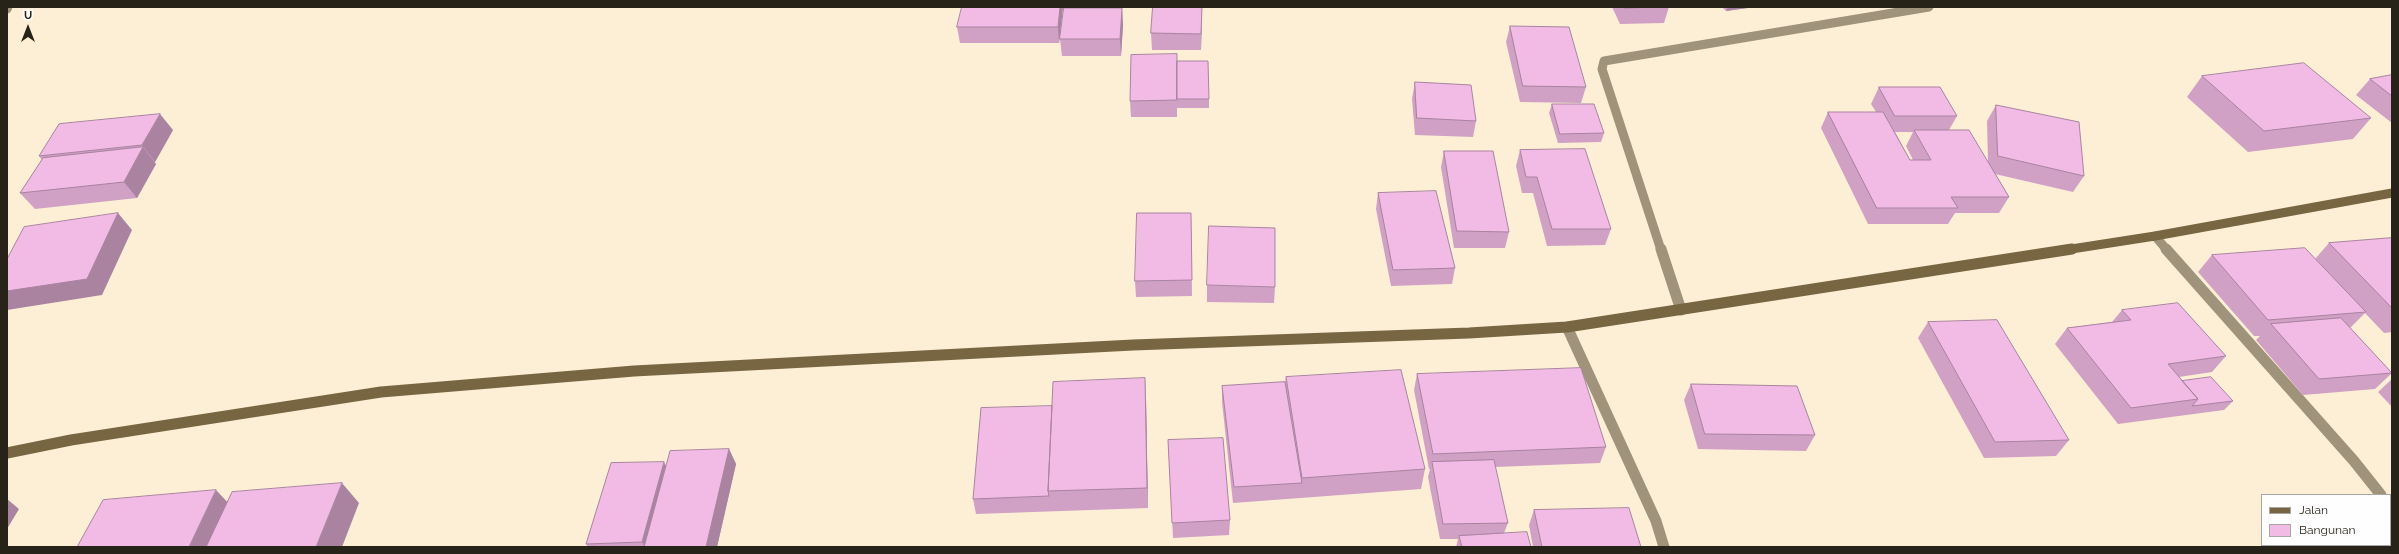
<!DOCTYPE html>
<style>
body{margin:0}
#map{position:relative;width:2399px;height:554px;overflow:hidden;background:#fdefd6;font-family:Raleway,sans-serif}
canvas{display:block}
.frame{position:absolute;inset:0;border:8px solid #282319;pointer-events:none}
.legend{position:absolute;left:2261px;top:494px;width:130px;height:52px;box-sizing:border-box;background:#fefefe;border:1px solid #a8a6a2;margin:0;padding:5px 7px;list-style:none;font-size:12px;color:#282319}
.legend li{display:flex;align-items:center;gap:8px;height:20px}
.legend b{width:20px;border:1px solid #a8a6a2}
.north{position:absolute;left:8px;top:8px;width:40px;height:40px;-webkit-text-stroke:3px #fefefe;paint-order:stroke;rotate:0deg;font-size:11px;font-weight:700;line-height:16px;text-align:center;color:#282319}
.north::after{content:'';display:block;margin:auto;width:14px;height:18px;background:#282319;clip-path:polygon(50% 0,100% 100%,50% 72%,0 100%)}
</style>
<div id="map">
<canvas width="2399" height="554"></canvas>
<div class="frame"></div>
<ul class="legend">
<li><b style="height:5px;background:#786642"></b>Jalan</li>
<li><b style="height:11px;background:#f2bbe5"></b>Bangunan</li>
</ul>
<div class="north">U</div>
</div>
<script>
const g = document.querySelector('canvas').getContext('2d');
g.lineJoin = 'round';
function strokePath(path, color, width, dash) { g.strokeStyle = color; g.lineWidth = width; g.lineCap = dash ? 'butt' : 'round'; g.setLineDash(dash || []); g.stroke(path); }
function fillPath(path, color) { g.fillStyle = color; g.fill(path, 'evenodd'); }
strokePath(new Path2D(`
 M7 9 8 7`), '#9f937b', 9);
strokePath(new Path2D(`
 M2155 236 2167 250
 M1661 250 1602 69 1604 61 1929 7`), '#9f937b', 9);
strokePath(new Path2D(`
 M1661 249 1681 310
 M2166 249 2354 461 2381 495
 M1567 327 1656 521 1664 547
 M2390 507 2392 509`), '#9f937b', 11);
strokePath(new Path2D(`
 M2065 250 2155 236 2392 193`), '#786642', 9);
strokePath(new Path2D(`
 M7 453 71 440 381 392 634 371 1133 345 1469 333 1567 327 2072 249`), '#786642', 11);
fillPath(new Path2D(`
 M1063 7 1059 43H960L957 27Z
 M1153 7H1202L1201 50H1152L1151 33Z
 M1612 7H1669L1664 23 1620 24Z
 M1722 7H1755L1726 11Z
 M1122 8 1123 25 1121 56H1062L1060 39Z
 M1510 26 1586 87 1581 103 1520 102 1506 42Z
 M1177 61 1209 99V108H1177V76V117H1131L1130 101Z
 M2392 75V123L2356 95 2370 79Z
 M2202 76 2371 118 2353 139 2248 152 2187 97Z
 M1415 82 1476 121 1473 137 1415 135 1412 99Z
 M1879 87 1957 116 1949 130 1988 162 1987 121 1996 105 2084 176 2073 192 1995 174 2009 197 1999 213H1955L1948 224H1868L1821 128 1828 112H1876L1871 104ZM1895 132H1913L1906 146 1913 160H1910Z
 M1552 104 1604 133 1601 142 1558 143 1549 113Z
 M173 130 155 162H154L156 164 137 198 35 209 20 193 42 160 39 156Z
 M1520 150 1611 229 1605 245 1547 246 1533 193H1522L1516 166Z
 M1444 151 1509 232 1505 248H1454L1441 167Z
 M1378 193 1455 268 1452 284 1391 286 1376 209Z
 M1191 213 1192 296 1136 297 1135 281Z
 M2392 238V332L2384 333 2365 313 2350 328 2392 373 2375 389 2303 395 2256 340 2260 336H2254L2198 272 2212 255 2315 259 2329 243Z
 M1207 285 1275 287 1274 303 1207 302Z
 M2122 310 2226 356 2212 372 2179 377 2182 381 2233 401 2224 410 2118 424 2055 344 2067 328 2112 322Z
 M1928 322 2069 440 2056 456 1984 458 1918 338Z
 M1417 374 1606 447 1600 463 1495 467 1508 523 1504 533 1531 547H1456L1458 539H1440L1428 477 1430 469H1429L1414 390Z
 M1286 377 1425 469 1421 489 1233 503 1222 402V386L1285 382Z
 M2392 379V407L2378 392Z
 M1691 384 1815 435 1806 451 1698 449 1684 400Z
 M1146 399 1148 508 976 514 973 499Z
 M1168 440 1230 520 1229 535 1173 538Z
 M729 449 736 464 717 547H588L586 544 666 466Z
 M1534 510 1641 547H1533L1529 525Z`), '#d0a1c5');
fillPath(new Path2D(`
 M1060 7H1063L1059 43 1058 27Z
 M1202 7V16L1201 50V34Z
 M1728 7H1755L1726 11Z
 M1122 8 1123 25 1121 56 1120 39Z
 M160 114 173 130 155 162 142 145Z
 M143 147 156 164 137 198 124 182Z
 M118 213 132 230 102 295 7 310V291Z
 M1145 378 1146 399 1148 508 1147 488Z
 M729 449 736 464 717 547H706Z
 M664 462 672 477 645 547 642 542Z
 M342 483 359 503 342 547H316Z
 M216 490 235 510 218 547H189Z
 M7 499 19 509 7 529Z`), '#a983a0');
const building = new Path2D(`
 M962 7H1060L1058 27H957Z
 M1153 7H1202L1201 34 1151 33Z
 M1624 7H1662L1624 8Z
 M1064 8H1122L1120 39H1060Z
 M1510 26 1569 27 1586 87 1523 86Z
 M1177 54V100L1130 101 1131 55Z
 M1177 61H1208L1209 99H1177Z
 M2304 63 2371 118 2264 131 2202 76Z
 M2392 75V96L2370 79Z
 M1415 82 1471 85 1476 121 1417 118Z
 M1879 87H1940L1957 116H1895Z
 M1552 104H1594L1604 133 1560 134Z
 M1996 105 2079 122 2084 176 1998 156Z
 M1828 112H1883L1910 160H1931L1914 130H1969L2009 197H1951L1958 208H1877Z
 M160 114 142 145 39 156 59 124Z
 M143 147 124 182 20 193 43 158Z
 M1585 149 1611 229H1552L1537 177H1526L1520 150Z
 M1444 151H1493L1509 232 1457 231Z
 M1436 191 1455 268 1393 270 1378 193Z
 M118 213 87 279 7 291V259L24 227Z
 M1137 213H1191L1192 280 1135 281Z
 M1209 226 1275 228V287L1207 285Z
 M2392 238V308L2329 243Z
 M2305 248 2366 312 2268 320 2212 255Z
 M2178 303 2226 356 2168 364 2198 399 2131 408 2067 328 2131 320 2122 310Z
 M2341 318 2392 373 2319 379 2271 324Z
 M1997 320 2069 440 1995 442 1928 322Z
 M1581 368 1606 447 1433 454 1417 374Z
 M1401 370 1425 469 1302 478 1286 377Z
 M2211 377 2233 401 2192 406 2198 399 2182 381Z
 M1145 378 1147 488 1048 491 1053 382Z
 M1285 382 1302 483 1234 487 1222 386Z
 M1691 384 1797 386 1815 435 1705 434Z
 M1052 406 1048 491 1049 496 973 499 981 408Z
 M1223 438 1230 520 1172 523 1168 440Z
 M729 449 706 547H644L670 451Z
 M1494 460 1508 523 1443 524 1432 462Z
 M664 462 642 542 586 544 611 463Z
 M342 483 316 547H206L232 492Z
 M216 490 189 547H77L103 500Z
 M1629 508 1641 547H1542L1534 510Z
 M1527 532 1531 547H1462L1459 536Z`);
fillPath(building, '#f2bbe5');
strokePath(building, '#a983a0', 1);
</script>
